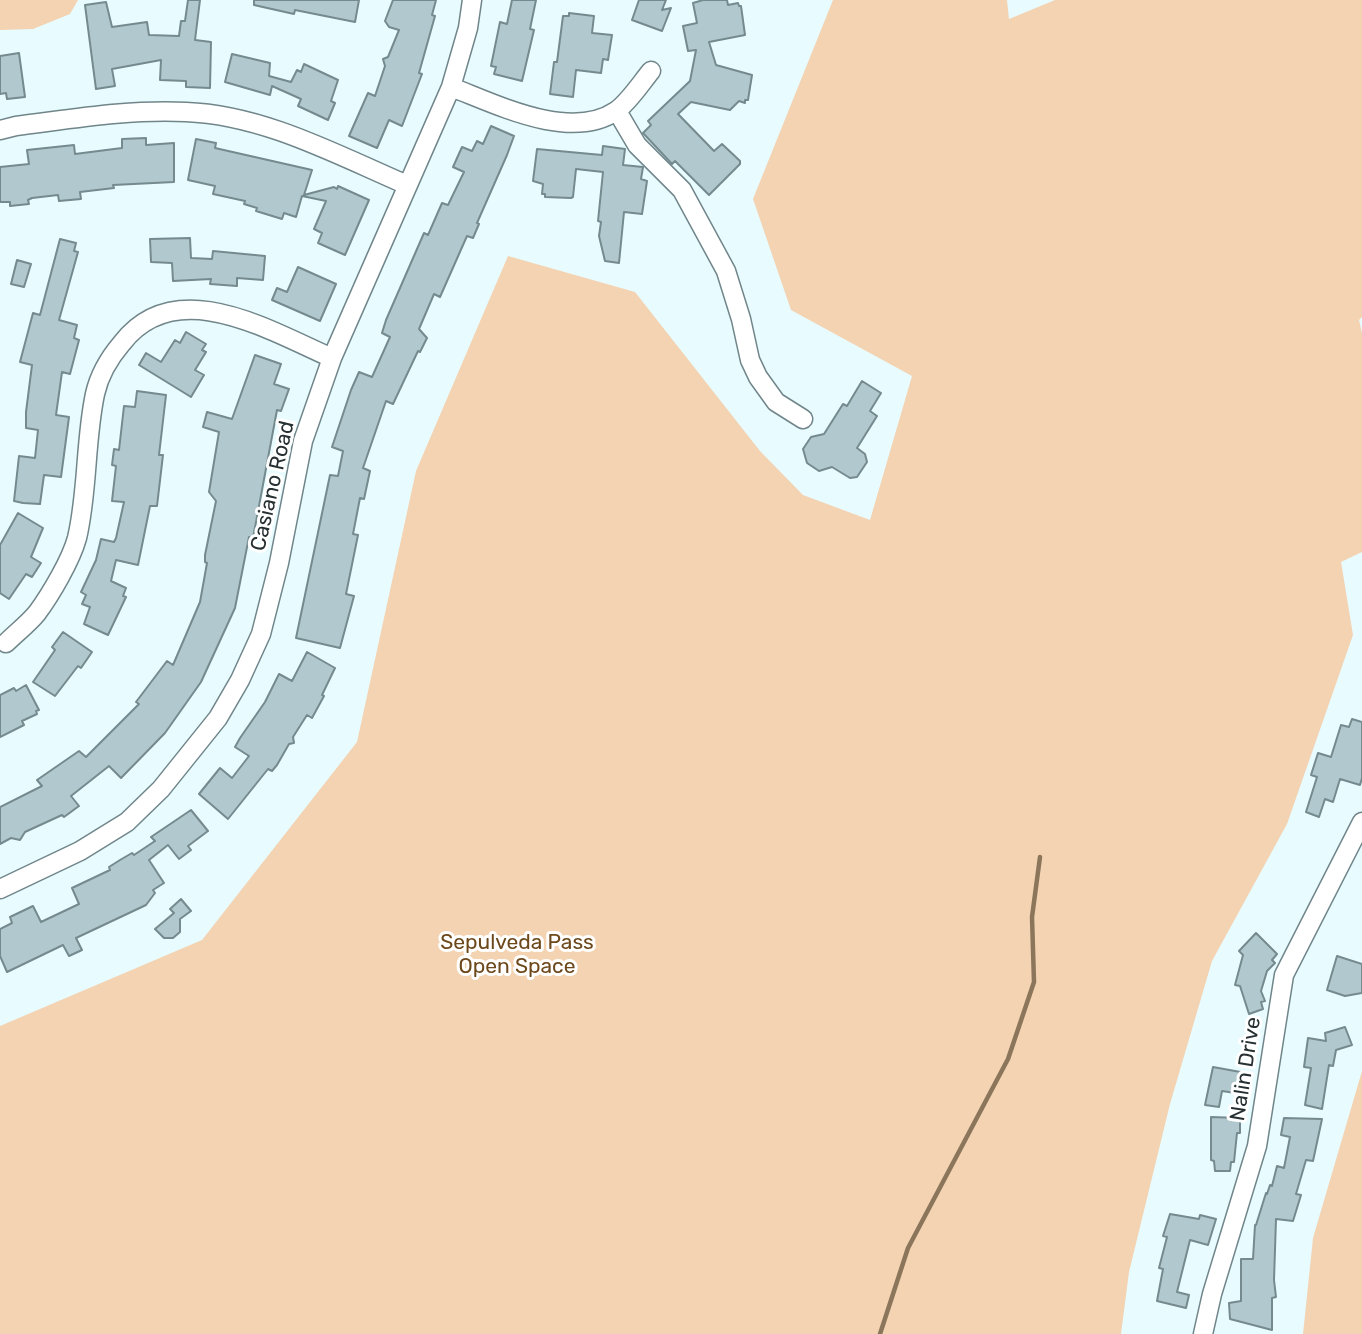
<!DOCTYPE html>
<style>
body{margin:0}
canvas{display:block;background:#e8fbff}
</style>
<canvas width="1362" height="1334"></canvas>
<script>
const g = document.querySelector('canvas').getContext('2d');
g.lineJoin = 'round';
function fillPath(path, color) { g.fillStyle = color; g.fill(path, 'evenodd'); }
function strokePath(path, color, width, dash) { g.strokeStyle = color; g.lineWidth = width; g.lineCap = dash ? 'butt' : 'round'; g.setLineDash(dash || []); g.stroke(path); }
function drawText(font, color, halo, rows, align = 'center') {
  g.font = font + ' Rubik,sans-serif'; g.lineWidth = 6; g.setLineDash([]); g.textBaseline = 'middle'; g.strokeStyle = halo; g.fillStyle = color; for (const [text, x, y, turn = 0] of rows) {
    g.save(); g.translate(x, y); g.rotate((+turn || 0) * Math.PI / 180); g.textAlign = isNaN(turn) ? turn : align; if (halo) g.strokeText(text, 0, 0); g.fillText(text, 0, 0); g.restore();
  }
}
fillPath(new Path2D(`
 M0 0H78L70 14 33 29 0 30Z
 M833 0H1007L1009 19 1055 0H1362V317L1359 320 1362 333V552L1341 562 1353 635 1287 824 1212 961 1170 1104 1129 1272 1121 1334H0V1026L202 940 357 742 416 471 508 256 635 292 760 451 803 495 870 520 912 376 791 310 753 199Z
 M1362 1071V1334H1303L1313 1238Z`), '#f3d3b2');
strokePath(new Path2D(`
 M880 1334 908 1248 1008 1059 1034 982 1032 917 1040 857`), '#8b765c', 4.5);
const building = new Path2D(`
 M188 0H200L195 40 211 42 210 88 186 87V81L160 80 161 60 112 69 115 86 96 89 85 5 106 2 112 27 147 22 149 35 179 36 181 21H185Z
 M254 0H359L355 22 295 10 294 14 254 5Z
 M393 0H436L432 15 435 16 419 73 422 74 402 126 389 120 377 148 349 136 368 93 375 96 385 66 383 59 388 57 399 30 389 27 385 21Z
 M512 0H536L530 29 534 30 522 81 494 74 496 67 491 66 500 22 507 24Z
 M639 0H666L662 10 671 8 662 31 632 20Z
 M703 0H727L728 5 738 3 739 6H741L745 35 709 42 716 65 752 75 748 100H745V103L739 101 730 110 691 102 678 114 714 151 722 144 740 161V164L709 195 675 161 672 164 643 133 651 125 648 121 690 81 696 50 688 51 683 26 697 23 693 3Z
 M569 13 594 16 592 33 612 35 608 60 603 59 601 73 576 70 573 97 550 94 554 62H557L563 16H569Z
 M19 53 25 97 7 99 6 93 0 94V56Z
 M232 54 270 63 269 76 291 82 297 70 301 72 304 64 338 80 331 101 335 103 328 120 298 106 301 99 272 86 270 95 225 82Z
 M491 126 514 136 507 155 477 223 479 224 473 238 467 236 440 297 434 294 419 329 427 338 420 352 418 351 393 404 386 401 363 468 370 471 364 499 360 498 353 534 358 535 346 594 354 596 340 648 296 638 330 475 338 476 343 451 332 447 351 390 359 372 372 377 390 337 382 333 386 320 424 233 428 235 442 203 448 205 464 172 453 167 462 147 472 151 477 141 483 144Z
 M146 138V145L174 143V182L113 185 114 188 80 192 81 199 59 201 58 195 32 198 28 200 29 204 10 206V202H0V167L29 164 27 150 74 145 75 154 122 148V139Z
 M196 139 216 143 215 148 312 170 304 195 334 187 337 189 338 186 369 200 345 255 318 243 322 233 314 229 326 201 302 196 296 217 284 213 282 219 256 211 257 208 244 204 245 201 213 194 215 186 188 180Z
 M603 146 625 149 623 165 643 167 641 179 647 181 642 214 624 212 619 263 605 261 599 236 601 222 598 221 603 172 576 169 573 197 571 198 545 197V194H542L543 184 533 181 537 149 602 155Z
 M190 238 191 258 212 259 213 251 265 256 263 280 237 278V286L210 284 211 279 173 281 172 263 151 262 150 239Z
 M60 239 76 243 74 251 78 252 59 320 77 325 74 338 79 340 70 374 62 372 56 415 69 417 61 477 44 475 40 504 23 503 14 501 19 456 35 458 38 430 26 428V412L32 365 20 362 33 313 40 315Z
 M17 260 31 264 24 287 11 284Z
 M298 267 336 284 320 321 272 300 277 288 287 292Z
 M186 332 206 344 202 350 206 352 195 370 204 375 191 397 139 365 146 353 161 362 175 340 180 343Z
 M255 355 281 364 274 384 289 389 281 411 277 410 253 538 249 537 235 608 201 682 165 733 121 778 109 766 71 796 79 806 64 817 62 815 25 832 20 840 11 838 0 844V807L42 786 37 780 79 751 86 757 139 704 136 702 167 661 173 665 200 602 207 563 205 562V555L216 501 209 492 219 432 203 427 207 412 232 419Z
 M862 381 881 393 870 411 877 416 857 448 865 454 867 462 857 477 850 478 832 467 819 471 807 463 803 449 811 437 824 434 843 404 847 406Z
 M137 391 166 395 159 455H163L157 506H150L138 565 116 560 111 581 126 588 123 596 126 597 108 635 84 624 90 607 82 604 86 595 81 592 96 560 101 539 114 542 116 538 124 502 112 501 116 466 112 465 114 449 119 450 124 406 135 407Z
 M18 513 43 528 31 557 41 563 32 577 26 574 9 599 0 593V545Z
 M63 632 92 652 81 668 78 666 55 696 33 682 55 650 52 647Z
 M307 652 335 668 322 695 324 696 312 718 307 715 293 737 294 743 289 744 277 765 272 771 268 769 228 819 199 794 220 768 232 778 249 756 235 747 240 738 265 702 279 674 292 681Z
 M26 685 39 710 36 711 37 714 22 721 24 725 0 737V695L14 688 16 691Z
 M1352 719 1362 722V778L1360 785 1340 779 1333 802 1325 799 1319 817 1306 812 1317 777 1311 775 1318 753 1331 757 1341 725 1349 727Z
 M191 810 208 831 188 846 191 850 179 859 168 845 149 860 164 883 153 890 155 893 146 905 76 938 82 950 69 956 63 945 7 972 0 956V929L12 923 10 917 33 906 41 922 79 904 72 888 110 870 109 867 120 860 132 853 134 855 155 841 151 837Z
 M181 899 191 911 180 919V932L173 938H164L155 929 174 913 170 909Z
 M1256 933 1277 954 1272 960 1275 963 1267 971 1261 991 1265 1001 1261 1002 1263 1009 1249 1014 1240 986 1235 985 1243 955 1239 951Z
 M1337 956 1362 964V993L1345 996 1327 990Z
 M1345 1027 1352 1045 1336 1050 1333 1066 1329 1065 1322 1109 1305 1105 1311 1068 1304 1067 1308 1038 1326 1041 1325 1033Z
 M1213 1067 1246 1073 1242 1094 1222 1091 1219 1107 1205 1105Z
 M1211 1117 1240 1118V1133H1237L1234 1162H1231L1230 1171H1215L1214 1161 1211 1160Z
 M1284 1118 1322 1119 1313 1161 1306 1160 1296 1194 1301 1195 1293 1221 1276 1219 1274 1280 1276 1297 1272 1298V1330L1230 1319 1229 1303 1241 1301V1259H1253L1255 1225H1256L1266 1193 1267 1194 1270 1185 1272 1186 1277 1166 1284 1168 1290 1137 1281 1135Z
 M1170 1214 1199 1219 1200 1215 1216 1219 1208 1245 1190 1240 1177 1292 1189 1295 1186 1308 1157 1301 1163 1269 1159 1268 1167 1237 1163 1236Z`);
fillPath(building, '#b1c9ce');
strokePath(building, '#748a8e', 2);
const minor = new Path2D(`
 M451 87C496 104 570 142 616 111 629 102 641 83 651 71
 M617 111 637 145 682 190 726 271 741 319 750 360 758 377 776 402 803 419
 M0 130 16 126C72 119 129 109 186 112 264 115 337 155 407 185
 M6 643C16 633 28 624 37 613 51 594 71 560 77 538 88 492 85 441 95 394 99 376 110 357 122 343 176 273 270 331 332 358
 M0 889 80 851 127 822 161 789 218 718 240 680 261 634 279 563 303 441 332 358 451 87 468 28 472 0
 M1203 1334 1212 1294 1257 1146 1284 975 1362 822`);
strokePath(minor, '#70868a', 21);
strokePath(minor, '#fff', 18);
drawText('21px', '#262f31', '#fff', [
 ["Casiano Road",273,486,-77],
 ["Nalin Drive",1246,1069,-81]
]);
drawText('21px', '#6c481b', '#fff', [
 ["Sepulveda Pass",517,943],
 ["Open Space",517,967]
]);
</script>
